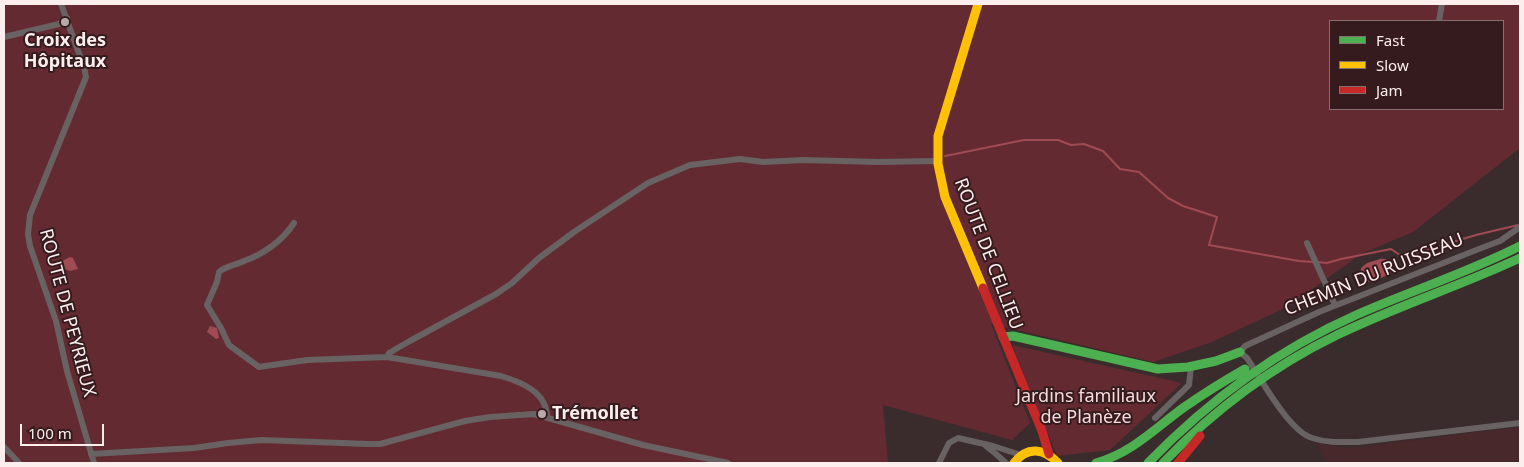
<!DOCTYPE html>
<meta charset="utf-8">
<style>
body{margin:0}
#map{position:relative;width:1524px;height:467px;overflow:hidden;background:#3a2b2c;font-family:"Noto Sans",sans-serif}
canvas{display:block}
.frame{position:absolute;inset:0;border:5px solid #fdeeee;pointer-events:none}
.legend{position:absolute;left:1329px;top:20px;width:175px;height:90px;box-sizing:border-box;background:#351b1d;border:1px solid #856f71;margin:0;padding:6px 9px;list-style:none;font-size:15px;color:#fdeeee}
.legend li{display:flex;align-items:center;gap:10px;height:25px}
.legend b{width:25px;border:1px solid #856f71}
.scale{position:absolute;left:20px;top:424px;width:84px;height:22px;box-sizing:border-box;border:2px solid #fdeeee;border-top:0;padding-left:6px;font-size:15px;line-height:18px;white-space:nowrap;color:#fdeeee;-webkit-text-stroke:4px #351b1d;paint-order:stroke}
</style>
<div id="map">
<canvas width="1524" height="467"></canvas>
<div class="frame"></div>
<ul class="legend">
<li><b style="height:6px;background:#4caf50"></b>Fast</li>
<li><b style="height:6px;background:#ffc107"></b>Slow</li>
<li><b style="height:6px;background:#c62828"></b>Jam</li>
</ul>
<div class="scale">100 m</div>
</div>
<script>
const g = document.querySelector('canvas').getContext('2d');
g.lineJoin = 'round';
function fillPath(path, color) { g.fillStyle = color; g.fill(path, 'evenodd'); }
function strokePath(path, color, width, dash) { g.strokeStyle = color; g.lineWidth = width; g.lineCap = dash ? 'butt' : 'round'; g.setLineDash(dash || []); g.stroke(path); }
function drawText(font, color, halo, rows, align = 'center') {
  g.font = font + ' "Noto Sans",sans-serif'; g.lineWidth = 4; g.setLineDash([]); g.textBaseline = 'middle'; g.strokeStyle = halo; g.fillStyle = color; for (const [text, x, y, turn = 0] of rows) {
    g.save(); g.translate(x, y); g.rotate((+turn || 0) * Math.PI / 180); g.textAlign = isNaN(turn) ? turn : align; if (halo) g.strokeText(text, 0, 0); g.fillText(text, 0, 0); g.restore();
  }
}
fillPath(new Path2D(`
 M1520 427V463H1326L1316 443 1345 448 1359 447Z`), '#48282b');
fillPath(new Path2D(`
 M4 4H1520V148L1413 232 1361 254 1287 307 1212 342 1153 362 991 324 1030 423 1012 440 883 405 888 463H4ZM1330 21H1503V109H1330Z
 M1012 345 1182 383 1110 450 1057 456Z`), '#632b31');
fillPath(new Path2D(`
 M70 257 73 258 78 269 70 271 63 268 60 262Z
 M1380 259C1388 258 1395 262 1392 272 1385 277 1374 282 1365 282L1360 274 1361 268 1367 263Z
 M210 326 217 328 219 338 216 339 207 332Z`), '#a04a53');
strokePath(new Path2D(`
 M945 156 1024 140H1058L1071 145 1084 144 1103 151 1120 169 1139 172 1168 198 1183 206 1217 217 1209 245 1299 261 1313 262
 M1318 262 1327 263 1341 259 1391 249 1403 257 1476 235 1518 225`), '#a04a53', 2);
strokePath(new Path2D(`
 M61 4 84 67 86 77 30 215 28 234 30 246 56 321 67 371 94 463
 M1439 21 1442 4
 M4 37 59 24 67 18
 M294 223C283 240 264 254 244 261 236 265 226 266 219 272L217 282 207 305 221 328 229 345 259 367 307 360 387 357 501 376C521 382 547 392 547 417
 M1520 227 1500 241 1484 247 1319 312 1245 346 1240 352 1247 358C1261 379 1289 431 1312 438 1327 443 1343 442 1358 442L1520 423
 M1307 243 1335 305
 M387 357 389 353 408 342 496 294 512 283 539 258 574 232 648 183 690 165 740 159 763 162 803 160 878 162 938 161
 M1155 418 1189 385 1191 367
 M986 446 996 454 1006 463
 M4 447 19 463
 M91 454 194 448 228 443 262 440 368 444H380L465 421 490 417 534 414 643 445 728 463
 M939 463 949 443 958 438 993 446 1021 455`), '#696262', 6);
strokePath(new Path2D(`
 M1003 337 1013 336 1158 369 1188 367 1216 361 1240 352
 M1096 463C1133 452 1153 430 1183 408 1203 394 1224 381 1245 369
 M1148 463C1208 401 1277 350 1356 315 1410 291 1467 273 1520 246
 M1163 463C1214 410 1271 367 1337 335 1397 306 1460 286 1520 258`), '#4caf50', 9);
strokePath(new Path2D(`
 M978 4 938 136V164L945 197 983 288
 M1014 463C1027 446 1044 448 1058 463`), '#ffc107', 9);
strokePath(new Path2D(`
 M983 288 1042 431 1049 454
 M1178 463 1200 436`), '#c62828', 9);
for (const [x, y, r, color] of [
 [65,22,5,"#b9aaaa"],
 [542,414,5,"#b9aaaa"]
]) { const dot = new Path2D(); dot.arc(x, y, r, 0, 2 * Math.PI); g.fillStyle = color; g.fill(dot); strokePath(dot, '#351b1d', 2); }
drawText('bold 18px', '#fdeeee', '#351b1d', [
 ["Croix des",65,41],
 ["Hôpitaux",65,62],
 ["Trémollet",552,414,"left"]
]);
drawText('18px', '#fdeeee', '#351b1d', [
 ["ROUTE DE CELLIEU",988,254,69],
 ["CHEMIN DU RUISSEAU",1374,275,-22],
 ["ROUTE DE PEYRIEUX",67,313,75]
]);
drawText('18px', '#f5dadb', '#351b1d', [
 ["Jardins familiaux",1086,397],
 ["de Planèze",1086,418]
]);
</script>
